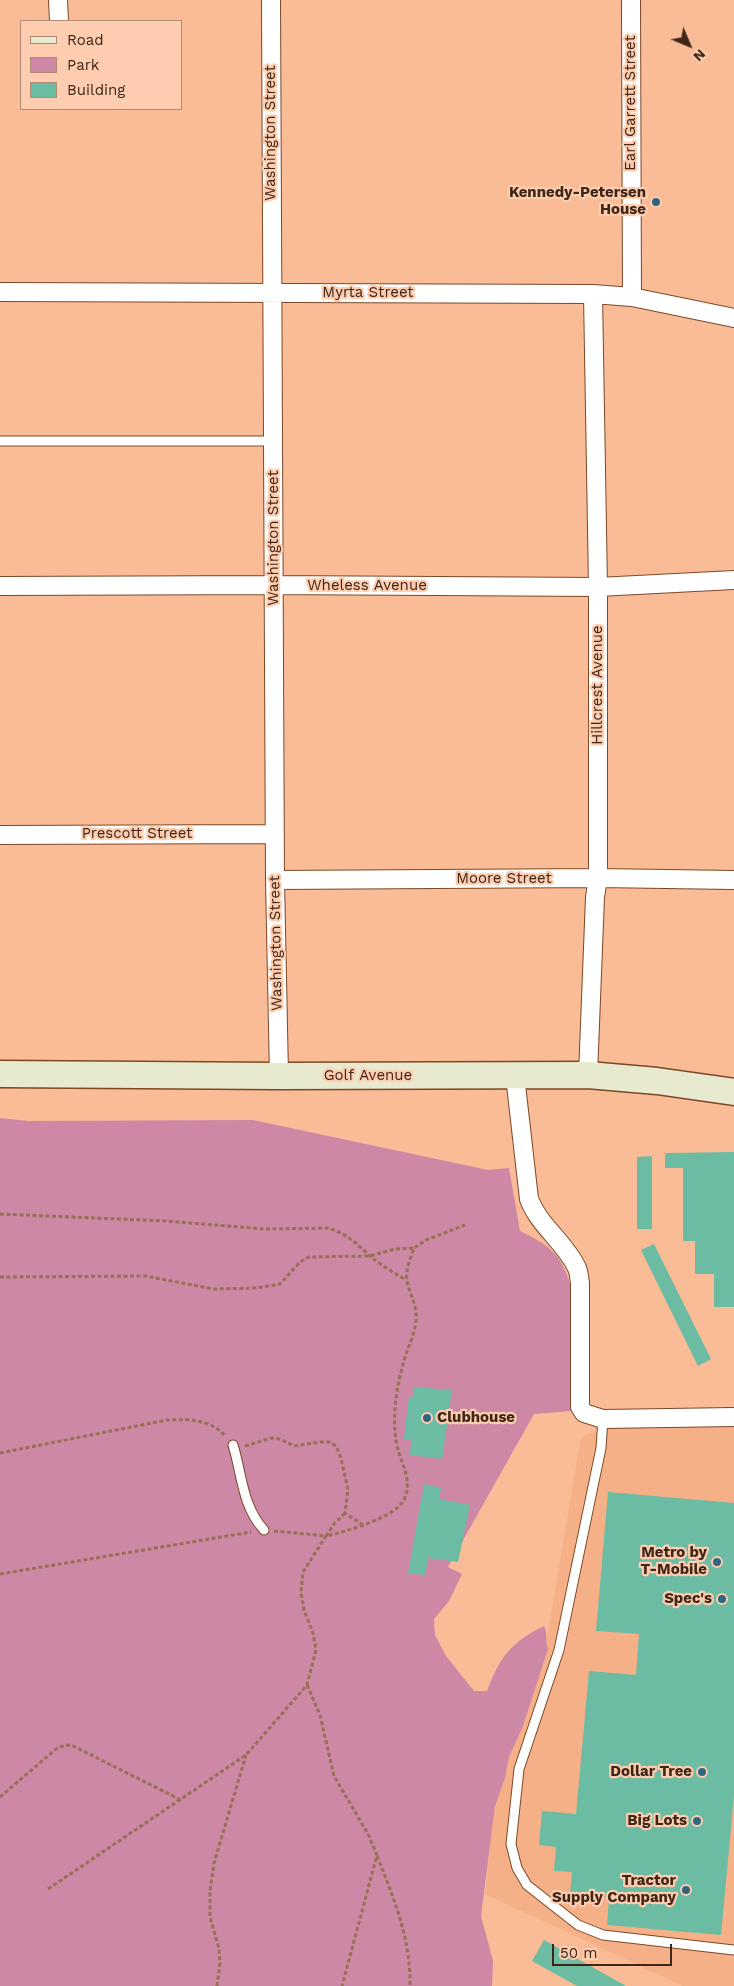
<!DOCTYPE html>
<style>
body{margin:0}
#map{position:relative;width:734px;height:1986px;overflow:hidden;background:#f9bc96;font-family:"Work Sans",sans-serif}
canvas{display:block}
.legend{position:absolute;left:20px;top:20px;width:162px;height:90px;box-sizing:border-box;background:#feccae;border:1px solid #b18a72;margin:0;padding:6px 9px;list-style:none;font-size:15px;color:#3e2618}
.legend li{display:flex;align-items:center;gap:10px;height:25px}
.legend b{width:25px;border:1px solid #b18a72}
.north{position:absolute;left:664px;top:20px;width:50px;height:50px;-webkit-text-stroke:4px #feccae;paint-order:stroke;rotate:135deg;font-size:14px;font-weight:700;line-height:20px;text-align:center;color:#3e2618}
.north::after{content:'';display:block;margin:auto;width:18px;height:22px;background:#3e2618;clip-path:polygon(50% 0,100% 100%,50% 72%,0 100%)}
.scale{position:absolute;left:552px;top:1944px;width:120px;height:22px;box-sizing:border-box;border:2px solid #3e2618;border-top:0;padding-left:6px;font-size:15px;line-height:18px;white-space:nowrap;color:#3e2618;-webkit-text-stroke:4px #feccae;paint-order:stroke}
</style>
<div id="map">
<canvas width="734" height="1986"></canvas>
<ul class="legend">
<li><b style="height:6px;background:#e8eacf"></b>Road</li>
<li><b style="height:14px;background:#cd88a6"></b>Park</li>
<li><b style="height:14px;background:#6cbca4"></b>Building</li>
</ul>
<div class="north">N</div>
<div class="scale">50 m</div>
</div>
<script>
const g = document.querySelector('canvas').getContext('2d');
g.lineJoin = 'round';
function fillPath(path, color) { g.fillStyle = color; g.fill(path, 'evenodd'); }
function strokePath(path, color, width, dash) { g.strokeStyle = color; g.lineWidth = width; g.lineCap = dash ? 'butt' : 'round'; g.setLineDash(dash || []); g.stroke(path); }
function drawText(font, color, halo, rows, align = 'center') {
  g.font = font + ' "Work Sans",sans-serif'; g.lineWidth = 4.5; g.setLineDash([]); g.textBaseline = 'middle'; g.strokeStyle = halo; g.fillStyle = color; for (const [text, x, y, turn = 0] of rows) {
    g.save(); g.translate(x, y); g.rotate((+turn || 0) * Math.PI / 180); g.textAlign = isNaN(turn) ? turn : align; if (halo) g.strokeText(text, 0, 0); g.fillText(text, 0, 0); g.restore();
  }
}
fillPath(new Path2D(`
 M734 1425V1986H683L485 1894 495 1805 505 1778 509 1757 523 1726 546 1644 580 1441 585 1435 618 1426Z`), '#f5b087');
fillPath(new Path2D(`
 M0 1118 28 1121 253 1120 488 1170 509 1168 520 1231C550 1246 561 1253 571 1287V1411L534 1414 448 1567 462 1574 449 1601 434 1619 435 1635 446 1656 474 1691H487C500 1657 511 1642 544 1626 548 1634 545 1641 548 1649L523 1726 509 1757 505 1778 495 1806 481 1916 493 1961 492 1986H0Z`), '#cd88a6');
fillPath(new Path2D(`
 M734 1152V1307H714V1274H695V1241H683V1168H665V1153Z
 M652 1156V1229H637V1157Z
 M654 1244 711 1359 698 1366 641 1250Z
 M414 1387 452 1390 442 1459 410 1455 411 1440 404 1439 409 1396 413 1397Z
 M424 1484 441 1488 439 1499 470 1505 458 1562 428 1558 425 1575 408 1573Z
 M608 1492 734 1503V1796L721 1935 607 1925 609 1898 570 1894 572 1872 554 1871 556 1847 539 1845 542 1811 576 1814 589 1671 636 1675 639 1634 596 1631Z
 M544 1940 626 1986H577L532 1961Z`), '#6cbca4');
const service = new Path2D(`
 M0 441H273
 M603 1419 601 1448 559 1650 519 1769 511 1844 517 1868 527 1885 578 1925 603 1935 734 1950
 M233 1445C242 1474 242 1506 264 1530`);
const minor = new Path2D(`
 M58 0 59 21
 M271 0 275 880 279 1076
 M631 0 632 297
 M0 292 593 294 632 297 734 318
 M0 586 274 585 598 587 734 580
 M0 835 275 834
 M275 880 598 878 734 880
 M588 1075 595 897 598 878V587L593 294
 M515 1076 529 1199C539 1226 565 1242 577 1268 579 1272 579 1278 580 1283V1407L584 1413 603 1419 734 1417`);
const secondary = new Path2D(`
 M0 1074 279 1076 588 1075 657 1081 734 1092`);
strokePath(service, '#7c4825', 11);
strokePath(minor, '#7c4825', 20);
strokePath(secondary, '#7c4825', 29);
strokePath(new Path2D(`
 M0 1214 166 1221 264 1229 327 1228C345 1232 357 1244 370 1256 381 1265 394 1273 406 1280
 M0 1277 146 1276 213 1289 256 1288 280 1284 300 1262 309 1257 370 1256 395 1249 414 1248
 M245 1446 271 1438 280 1439 294 1446 320 1442H329L336 1446 341 1458 348 1490 345 1513 363 1525
 M0 1453 167 1420C188 1419 211 1419 225 1436
 M274 1531 326 1536 334 1524 345 1513
 M0 1574 251 1532
 M307 1685 320 1715 334 1776 368 1834 377 1855 342 1986
 M0 1797 56 1749 65 1745 73 1746 179 1799
 M377 1856C394 1898 411 1940 410 1986
 M48 1889 246 1755 307 1685 316 1650 313 1633 304 1610 301 1593 303 1572 326 1536C345 1532 394 1518 404 1500 414 1479 399 1461 396 1441 392 1411 397 1383 406 1354 410 1343 416 1330 416 1318 417 1304 409 1293 407 1281 405 1271 411 1257 414 1248L426 1240 465 1225
 M217 1986 220 1963 219 1949 210 1917V1891L214 1863 246 1755`), '#996f55', 3, [4, 2.5]);
strokePath(service, '#fff', 9);
strokePath(minor, '#fff', 18);
strokePath(secondary, '#e8eacf', 26);
for (const [x, y, r, color] of [
 [656,202,5,"#306681"],
 [427,1418,5,"#306681"],
 [717,1562,5,"#306681"],
 [722,1599,5,"#306681"],
 [702,1772,5,"#306681"],
 [697,1821,5,"#306681"],
 [686,1890,5,"#306681"]
]) { const dot = new Path2D(); dot.arc(x, y, r, 0, 2 * Math.PI); g.fillStyle = color; g.fill(dot); strokePath(dot, '#feccae', 2); }
drawText('15px', '#3e2618', '#feccae', [
 ["Earl Garrett Street",631,103,-90],
 ["Washington Street",271,133,-90],
 ["Myrta Street",368,293],
 ["Washington Street",274,538,-90],
 ["Wheless Avenue",367,586],
 ["Hillcrest Avenue",598,685,-90],
 ["Prescott Street",137,834],
 ["Moore Street",504,879],
 ["Washington Street",276,943,-91],
 ["Golf Avenue",368,1076]
]);
drawText('bold 15px', '#3e2618', '#feccae', [
 ["Kennedy-Petersen",646,193],
 ["House",646,210],
 ["Clubhouse",437,1418,"left"],
 ["Metro by",707,1553],
 ["T-Mobile",707,1570],
 ["Spec's",712,1599],
 ["Dollar Tree",692,1772],
 ["Big Lots",687,1821],
 ["Tractor",676,1881],
 ["Supply Company",676,1898]
], 'right');
</script>
